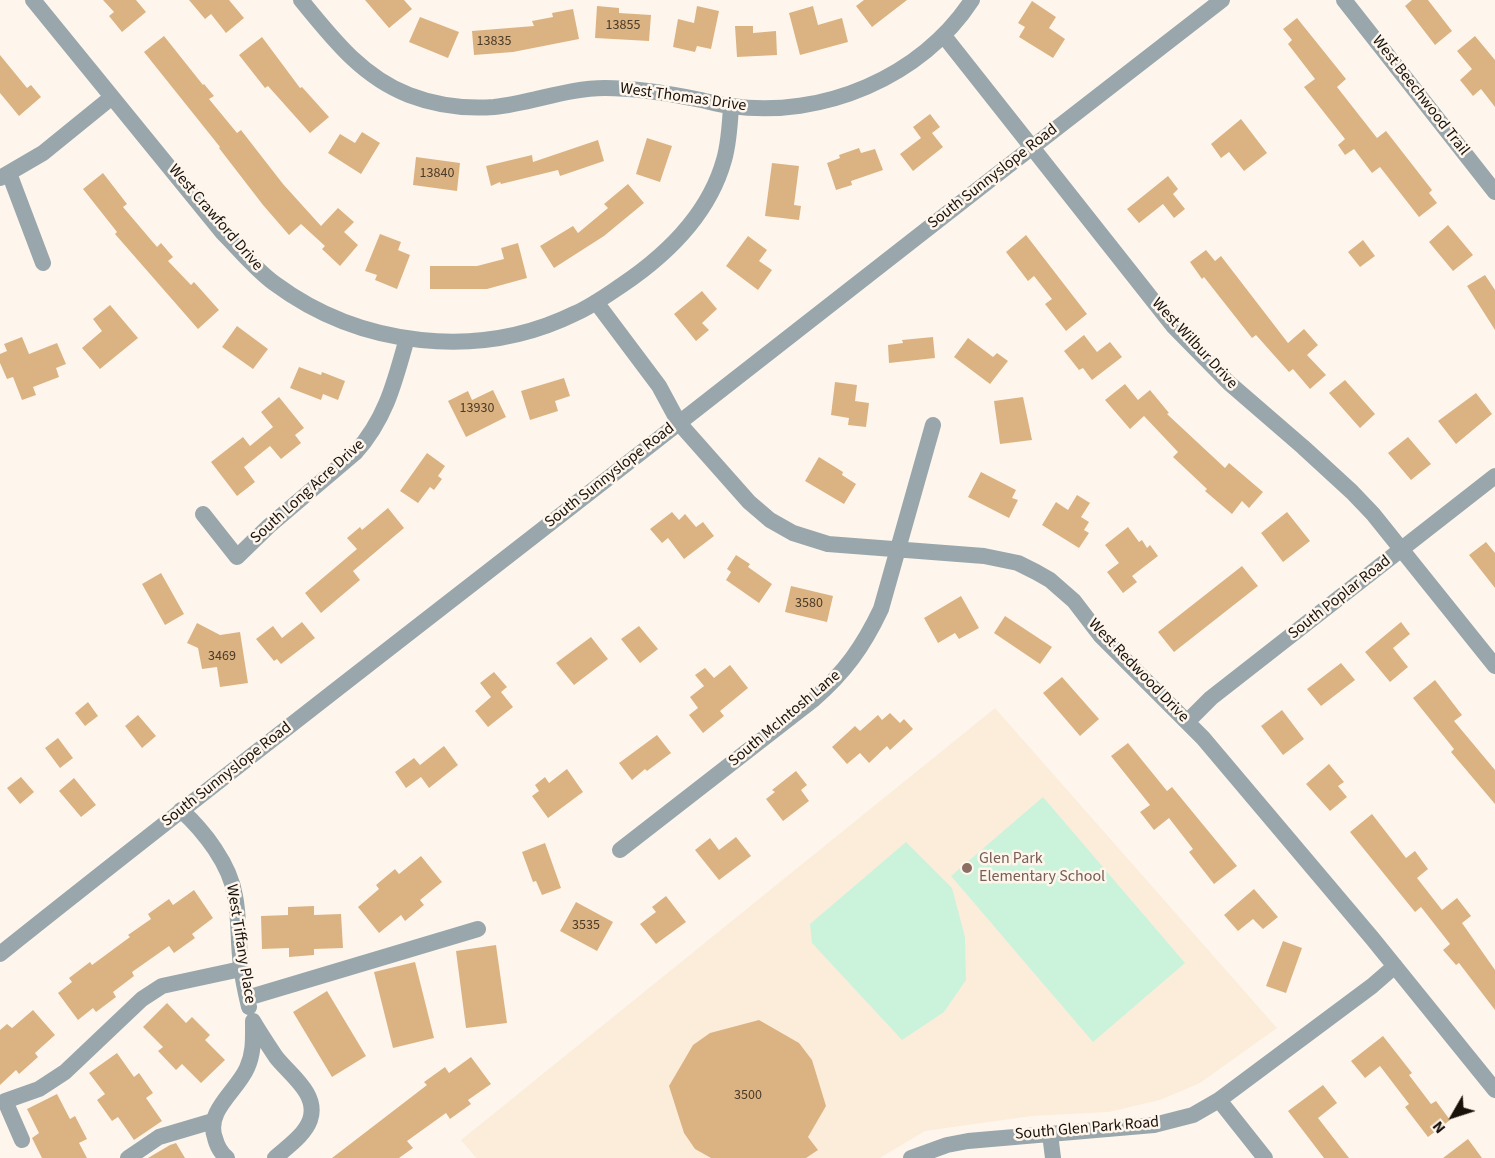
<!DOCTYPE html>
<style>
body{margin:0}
#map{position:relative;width:1495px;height:1158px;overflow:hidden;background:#fef6ec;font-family:"Source Sans 3",sans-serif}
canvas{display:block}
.north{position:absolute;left:1423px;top:1086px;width:60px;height:60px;-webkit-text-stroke:4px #fef6ec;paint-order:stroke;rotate:231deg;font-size:16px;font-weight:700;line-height:24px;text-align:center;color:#19120a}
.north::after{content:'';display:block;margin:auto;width:21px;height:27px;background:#19120a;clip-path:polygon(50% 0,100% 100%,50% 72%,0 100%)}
</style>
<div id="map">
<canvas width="1495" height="1158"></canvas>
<div class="north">N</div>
</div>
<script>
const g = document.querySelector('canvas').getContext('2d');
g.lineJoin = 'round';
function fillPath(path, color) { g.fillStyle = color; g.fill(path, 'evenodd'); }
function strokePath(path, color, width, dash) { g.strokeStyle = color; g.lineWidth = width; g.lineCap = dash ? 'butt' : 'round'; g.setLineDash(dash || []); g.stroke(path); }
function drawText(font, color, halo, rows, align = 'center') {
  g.font = font + ' "Source Sans 3",sans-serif'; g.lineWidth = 5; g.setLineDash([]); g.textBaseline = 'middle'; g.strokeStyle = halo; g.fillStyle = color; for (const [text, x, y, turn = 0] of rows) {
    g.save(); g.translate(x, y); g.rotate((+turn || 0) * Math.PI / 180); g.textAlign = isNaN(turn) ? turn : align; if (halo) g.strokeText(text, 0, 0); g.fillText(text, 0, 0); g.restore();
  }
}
fillPath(new Path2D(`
 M995 708 1277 1028 1200 1083 1160 1100 1109 1112 1032 1116 925 1131 880 1158H476L461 1140Z`), '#fceddb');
fillPath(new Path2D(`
 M1043 797 1185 963 1093 1042 951 876Z
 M906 842 952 888 965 937 966 980 944 1012 902 1040 812 943 810 924Z`), '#cbf3dc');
fillPath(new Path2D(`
 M103 0H136L146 12 122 32 109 16 114 12Z
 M189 0H229L244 18 226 33 211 14 205 19Z
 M365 0H404L412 9 389 28Z
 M864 0H907L872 27 856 6Z
 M1412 0H1428L1452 31 1435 45 1405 6Z
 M1032 1 1056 17 1049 28 1065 39 1053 58 1019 37 1025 27 1018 23Z
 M597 6 619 8V13L651 15 649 41 595 38Z
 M697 6 719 11 711 49 697 46 695 52 673 47 678 19 694 23Z
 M813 6 818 25 842 18 848 42 800 55 789 13Z
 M573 9 579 39 513 52 474 55 472 31 534 26 532 21 553 17 552 13Z
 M420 17 459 32 448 58 409 42Z
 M1297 18 1346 79 1337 87 1377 138 1386 131 1432 190 1429 193 1437 203 1419 217 1380 167 1372 173 1354 149 1345 155 1338 145 1345 139 1304 87 1315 79 1288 44 1292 40 1283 29Z
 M735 26H753V33L776 31 777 55 737 57Z
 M164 36 203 85 204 84 214 96 209 99 237 133 241 130 283 184 321 226 338 208 354 222 344 232 358 245 340 266 322 249 325 246 301 224 289 235 263 205 219 148 220 147 144 52Z
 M1475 36 1495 60V107L1481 89 1473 96 1460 80 1472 69 1457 51Z
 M262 37 300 88 302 87 329 117 310 133 268 86 265 88 239 55Z
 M0 55 27 88 31 85 41 97 19 116 0 93Z
 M930 114 940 127 932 133 943 147 913 171 900 154 921 138 913 127Z
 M1241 119 1267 153 1244 171 1229 152 1221 158 1211 144Z
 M362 132 380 143 361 174 328 153 340 134 355 143Z
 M647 138 672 146 660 182 636 174Z
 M598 140 604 161 560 176 558 170 501 184 500 182 491 186 486 166 532 155 533 162Z
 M859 148 861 153 875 149 883 170 851 181 852 185 836 190 827 163 840 158 839 155Z
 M416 157 460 163 457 191 413 185Z
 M772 163 799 166 794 205 801 206 799 220 765 216Z
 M103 173 127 204 123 207 157 247 161 243 173 257 168 261 191 285 194 282 219 310 198 329 115 234 117 232 83 189Z
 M1168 176 1178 189 1173 194 1185 209 1174 218 1163 204 1139 223 1127 209Z
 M628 184 644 203 604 236 554 268 540 246 573 226 578 233 608 208 604 204Z
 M1448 225 1473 255 1453 271 1429 242Z
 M380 234 401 242 398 250 410 255 397 289 375 280 377 275 365 271Z
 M1026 235 1087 314 1066 331 1045 304 1052 299 1034 276 1028 281 1006 252Z
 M748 236 767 250 759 261 772 270 758 290 726 266Z
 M1363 240 1375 256 1360 267 1348 252Z
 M518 243 527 278 487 289H430V266H477L504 259 501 248Z
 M1206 250 1215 261 1221 256 1288 343 1304 329 1318 345 1307 355 1326 375 1310 389 1293 369 1289 372 1256 335 1252 338 1204 277 1202 279 1190 262Z
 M1485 275 1495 290V330L1467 286Z
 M702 291 717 309 702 323 709 330 696 341 674 314Z
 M110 305 138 338 100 369 82 348 102 331 93 319Z
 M237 326 268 349 253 369 222 347Z
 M1084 335 1097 352 1110 342 1122 357 1092 380 1083 368 1079 370 1064 351Z
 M22 337 29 354 57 343 66 364 56 368 59 377 33 387 36 395 22 400 13 377 7 379 0 363V354L7 351 4 344Z
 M933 337 935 358 889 363 888 345 903 343 902 340Z
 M968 338 993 357 997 353 1008 361 990 384 954 357Z
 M299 367 321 375 322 372 345 381 338 400 323 394 321 400 290 388Z
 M564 378 570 396 555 401 558 411 530 420 521 391Z
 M1345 380 1375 414 1360 428 1329 393Z
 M835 382 857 385 855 401 869 403 866 427 848 425 849 418 831 415Z
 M1125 384 1138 400 1150 390 1169 413 1167 414 1225 468 1229 463 1263 492 1249 508 1242 501 1232 514 1205 491 1207 489 1173 457 1178 452 1144 416 1130 429 1105 400Z
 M493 390 506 417 466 437 448 401 468 391 472 400Z
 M1476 393 1492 414 1456 444 1438 421Z
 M279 397 304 428 295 435 301 443 281 459 270 446 244 467 255 482 237 496 211 462 243 437 250 446 273 427 261 412Z
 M1023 397 1032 440 1000 444 994 401Z
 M1408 437 1431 464 1411 480 1388 453Z
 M427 453 445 466 438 476 442 479 434 490 430 487 418 503 400 491Z
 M819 457 843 472 842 475 856 484 844 504 805 481Z
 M981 472 1016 490 1012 498 1018 500 1009 518 968 497Z
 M1077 495 1090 503 1081 517 1089 522 1084 530 1089 533 1079 548 1042 525 1056 502 1068 510Z
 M388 508 404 528 353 571 360 580 321 613 305 593 357 549 347 538 360 527 362 530Z
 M672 512 679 520 685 514 696 527 703 522 714 536 684 559 668 538 662 543 650 529Z
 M1287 512 1310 541 1283 562 1261 533Z
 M1128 527 1139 542 1142 540 1147 548 1150 545 1158 556 1132 576 1137 582 1123 593 1107 572 1119 563 1105 545Z
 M1486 542 1495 553V588L1469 555Z
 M736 555 750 564 748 567 772 584 759 603 726 580 731 572 727 569Z
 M1242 566 1258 586 1174 652 1158 632Z
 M161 573 184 614 165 625 142 584Z
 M791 586 833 596 827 622 785 612Z
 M961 596 979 628 959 639 955 633 938 643 924 618Z
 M1005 616 1052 647 1040 664 994 633Z
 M302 622 315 638 281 664 277 659 274 661 256 639 273 626 282 638Z
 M1401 622 1410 634 1393 648 1408 667 1390 682 1365 652Z
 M197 623 220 635 240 632 248 683 220 687 217 667 202 669 198 648 187 643Z
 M639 626 658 649 640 663 621 639Z
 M591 637 608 659 574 685 556 663Z
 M1341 663 1355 680 1321 706 1307 689Z
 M730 665 748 688 720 711 724 716 703 733 689 715 698 708 690 697 704 686 695 675 705 668 714 678Z
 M494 672 507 687 501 692 513 707 488 727 475 711 491 697 480 683Z
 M1062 677 1099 719 1080 736 1043 693Z
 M1435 680 1462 715 1454 721 1495 770V804L1451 752 1454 749 1413 698Z
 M88 702 98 716 85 726 75 713Z
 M1282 710 1304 739 1283 755 1261 726Z
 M890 713 900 723 904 719 913 729 890 750 887 746 869 763 860 753 847 764 832 747 855 726 860 731 878 715 882 720Z
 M138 715 156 736 142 748 125 726Z
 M657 735 671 753 647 771 645 769 632 780 619 763Z
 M58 738 73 758 60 768 45 748Z
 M1128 743 1167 791 1172 787 1237 866 1214 884 1189 852 1193 849 1169 818 1154 830 1140 812 1150 805 1111 756Z
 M444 746 458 765 429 788 421 777 406 788 395 772 414 758 420 765Z
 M1329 764 1344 782 1338 786 1347 797 1330 811 1306 784Z
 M567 769 583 792 548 818 532 796 539 791 535 785 545 777 549 783Z
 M796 771 807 785 801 790 809 801 783 821 766 799 775 792 772 790Z
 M21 777 34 792 20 804 7 788Z
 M74 778 96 805 81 817 59 791Z
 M1372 814 1406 858 1415 851 1428 869 1417 878 1442 910 1457 898 1471 916 1462 923 1495 970V1010L1459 963 1456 965 1443 950 1450 944 1421 907 1415 912 1350 832Z
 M736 837 751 856 719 880 695 850 710 838 719 850Z
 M545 843 561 888 542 895 536 881 533 882 522 852Z
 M421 856 442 882 420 900 424 905 405 921 401 915 379 933 358 907 379 889 376 885 395 869 399 874Z
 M1254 889 1278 917 1263 929 1253 919 1238 931 1224 915Z
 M194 890 213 918 192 934 195 938 174 953 169 946 132 972 134 976 113 992 116 997 96 1012 93 1008 78 1020 58 993 72 982 69 978 90 962 92 965 130 937 128 935 151 919 148 914 169 899 173 905Z
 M666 896 686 922 656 944 640 924 656 912 652 907Z
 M576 902 613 922 597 951 560 931Z
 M314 906V915L341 914 343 948 314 949V955L289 957V948L262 949 261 916 288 915V907Z
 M1283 941 1302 948 1286 993 1266 986Z
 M496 945 507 1023 466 1028 456 951Z
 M415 962 434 1038 393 1048 374 972Z
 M327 991 366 1056 332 1077 293 1012Z
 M167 1003 186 1023 192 1017 210 1035 205 1040 225 1060 201 1083 182 1064 176 1070 158 1051 163 1047 143 1027Z
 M33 1010 55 1035 35 1053 38 1057 19 1074 16 1070 0 1085V1030L7 1024 12 1028Z
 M759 1020 799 1043 812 1060 826 1106 808 1137 818 1150 806 1158H711L695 1149 684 1133 669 1086 693 1045 710 1033Z
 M1383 1036 1412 1073 1409 1075 1431 1104 1436 1101 1450 1120 1428 1137 1405 1107 1409 1104 1380 1066 1365 1078 1351 1061Z
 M117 1053 134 1077 139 1073 153 1093 146 1098 162 1121 134 1140 118 1117 112 1121 97 1100 105 1094 89 1073Z
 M471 1057 491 1084 468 1100 471 1104 450 1119 446 1113 407 1141 413 1148 399 1158H332L427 1085 424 1082 445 1067 449 1073Z
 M1323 1085 1337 1103 1318 1118 1349 1158H1324L1288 1111Z
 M57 1094 70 1119 75 1116 87 1139 79 1143 87 1158H42L32 1138 39 1133 27 1109Z
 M1468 1139 1482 1158H1443Z
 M176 1143 185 1158H148L170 1145Z`), '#dbb382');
strokePath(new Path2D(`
 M33 0 222 232C239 249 255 269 274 283 360 347 479 361 576 313 592 306 607 295 622 285 668 254 709 214 724 160 729 143 730 124 731 106
 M301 0C332 38 362 77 409 95 435 105 466 109 494 107 532 103 567 88 605 88 635 88 666 93 696 99 707 101 719 105 731 106 822 119 922 77 972 0
 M1344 0 1495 192
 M944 36 1174 327 1229 383 1303 447 1352 492 1373 514 1495 666
 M9 173 43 263
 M0 178 43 153 112 97
 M596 302 659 386 679 423 749 502 770 520 793 533 828 544 984 556 1018 563 1036 572 1050 580 1074 601 1100 635 1203 738 1372 938 1495 1090
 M203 514 237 557 269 526 355 453C386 419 395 381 407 338
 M1187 722 1211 698 1495 476
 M181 810C204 831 230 864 235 896 239 915 238 936 240 956 241 973 245 990 249 1007
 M620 850 813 700C845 672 863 647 881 609L933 425
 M247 998 478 929
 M1219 1100 1265 1158
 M1050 1134 1053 1158
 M22 1140 5 1101 39 1089 65 1072 142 999 162 986 241 969
 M128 1158 159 1137 213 1121
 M227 1158C221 1153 217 1146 215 1138 205 1111 237 1091 247 1068 254 1053 253 1038 253 1021 260 1033 268 1045 276 1057 290 1075 319 1094 310 1120 304 1136 287 1147 275 1158
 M911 1158 947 1145 968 1141 1154 1125 1193 1115 1219 1100 1372 986 1395 966`), '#99a7ac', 16);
strokePath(new Path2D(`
 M0 954C223 776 450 602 675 426 857 284 1039 141 1222 0`), '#99a7ac', 16);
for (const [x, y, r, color] of [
 [967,868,6,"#8d6e63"]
]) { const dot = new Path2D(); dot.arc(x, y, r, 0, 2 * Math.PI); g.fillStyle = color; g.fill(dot); strokePath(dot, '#fef6ec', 2); }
drawText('14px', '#4a3a28', null, [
 ["13855",623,26],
 ["13835",494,42],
 ["13840",437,174],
 ["13930",477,409],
 ["3580",809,604],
 ["3469",222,657],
 ["3535",586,926],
 ["3500",748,1096]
]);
drawText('16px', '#19120a', '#fef6ec', [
 ["West Beechwood Trail",1420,96,52],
 ["West Thomas Drive",683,98,8],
 ["South Sunnyslope Road",993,177,-38],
 ["West Crawford Drive",215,218,49],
 ["West Wilbur Drive",1194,344,47],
 ["South Sunnyslope Road",610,476,-38],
 ["South Long Acre Drive",308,492,-42],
 ["South Poplar Road",1340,598,-38],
 ["West Redwood Drive",1138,671,46],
 ["South McIntosh Lane",785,719,-40],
 ["South Sunnyslope Road",227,775,-38],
 ["West Tiffany Place",240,944,81],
 ["South Glen Park Road",1087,1129,-5]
]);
drawText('16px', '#785e54', '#fef6ec', [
 ["Glen Park",979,859],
 ["Elementary School",979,877]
], 'left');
</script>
